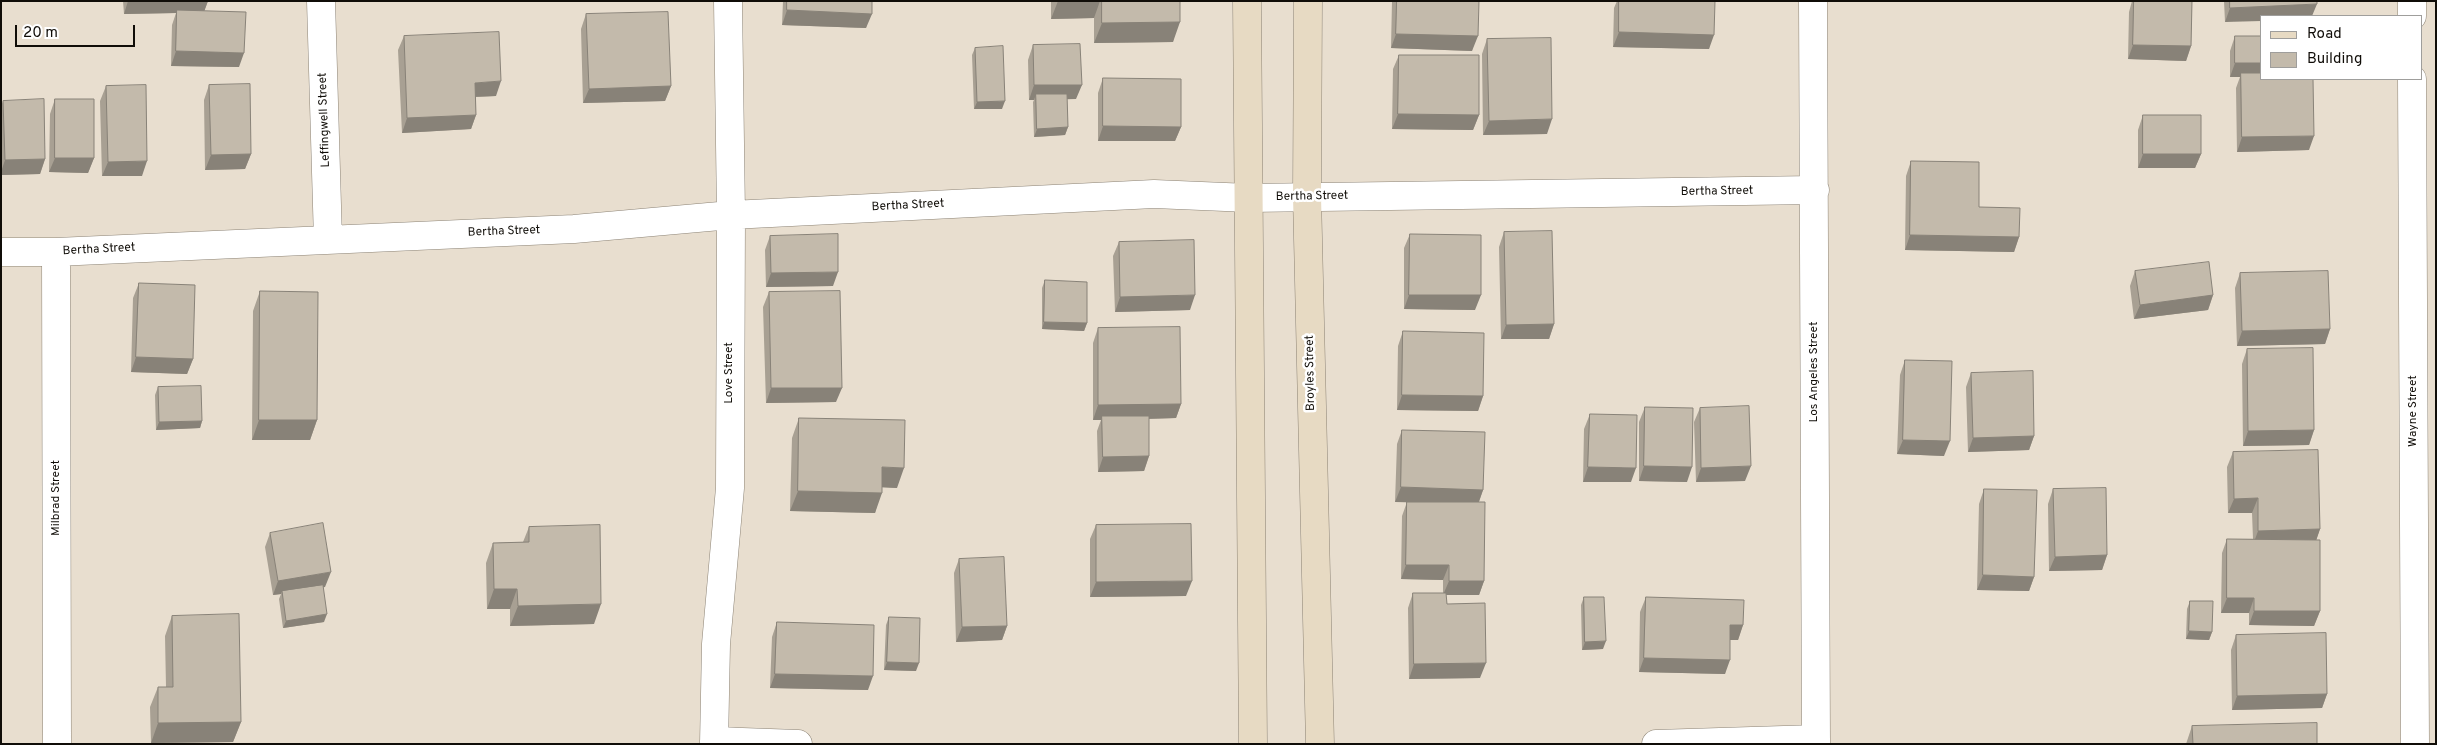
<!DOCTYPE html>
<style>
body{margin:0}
#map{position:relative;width:2437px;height:745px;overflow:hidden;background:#e8decf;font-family:Overpass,sans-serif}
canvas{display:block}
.frame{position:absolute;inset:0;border:2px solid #100d08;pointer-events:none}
.legend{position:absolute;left:2260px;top:15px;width:162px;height:65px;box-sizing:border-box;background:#fff;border:1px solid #9f9e9c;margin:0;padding:6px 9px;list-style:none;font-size:15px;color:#100d08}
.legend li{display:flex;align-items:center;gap:10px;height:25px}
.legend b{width:25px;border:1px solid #9f9e9c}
.scale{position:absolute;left:15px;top:25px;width:120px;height:22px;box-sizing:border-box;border:2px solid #100d08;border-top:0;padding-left:6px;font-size:15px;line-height:18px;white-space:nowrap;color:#100d08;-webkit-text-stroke:4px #fff;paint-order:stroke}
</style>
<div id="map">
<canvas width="2437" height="745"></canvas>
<div class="frame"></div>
<ul class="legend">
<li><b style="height:6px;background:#e7dac3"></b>Road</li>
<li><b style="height:14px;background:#c3baab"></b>Building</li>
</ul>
<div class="scale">20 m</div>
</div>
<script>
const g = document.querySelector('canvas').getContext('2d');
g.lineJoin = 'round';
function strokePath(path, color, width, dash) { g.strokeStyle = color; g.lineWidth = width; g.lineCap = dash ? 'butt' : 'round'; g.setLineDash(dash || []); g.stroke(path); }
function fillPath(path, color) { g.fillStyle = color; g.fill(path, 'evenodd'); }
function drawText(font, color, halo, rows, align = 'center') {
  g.font = font + ' Overpass,sans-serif'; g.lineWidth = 5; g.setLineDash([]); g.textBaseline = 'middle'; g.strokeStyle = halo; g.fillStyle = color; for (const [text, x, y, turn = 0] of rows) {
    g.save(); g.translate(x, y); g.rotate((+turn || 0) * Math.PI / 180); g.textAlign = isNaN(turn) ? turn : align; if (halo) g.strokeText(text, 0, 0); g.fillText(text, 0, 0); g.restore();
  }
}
const minor = new Path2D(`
 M321 1 328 240
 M1813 1 1816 744
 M2412 1V16
 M2412 79 2415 744
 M1 252H56L574 229 731 215 1154 194 1249 198 1815 190
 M56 252 57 744
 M714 741 798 744
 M714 744 716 644 730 488 731 215 728 1
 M1656 744 1816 739`);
const secondary = new Path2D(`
 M1247 1 1253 744
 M1308 1 1307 196 1320 744`);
strokePath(minor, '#8c8375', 29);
strokePath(secondary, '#8c8375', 29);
strokePath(minor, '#fff', 28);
strokePath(secondary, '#e7dac3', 28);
fillPath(new Path2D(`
 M123 1H208L204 11 239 67 171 66 172 25 176 13 124 14Z
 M783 1H872L866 28 782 25Z
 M1051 1H1180L1173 42 1094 43V18L1051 19Z
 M1392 1H1479L1472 51 1391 48Z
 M1617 1H1715L1709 49 1613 47 1614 8Z
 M2132 1H2192L2191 46 2186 61 2128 59 2129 12Z
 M2224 1H2317L2225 22Z
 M586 14 671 86 665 101 583 103 581 29Z
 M404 36 496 96 476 97V115L471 129 402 133 398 50Z
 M2235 36 2309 150 2237 152 2236 88 2240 77H2230V51Z
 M1487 39 1547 134 1483 135 1482 54Z
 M1033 45 1076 99H1067L1068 127 1065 135 1034 137 1033 102 1034 100H1029L1028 60Z
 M975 48 1002 109H974L972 55Z
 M1399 55 1479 115 1473 130 1392 129 1393 69Z
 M1103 78 1181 127 1175 141H1098V93Z
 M209 85 251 154 245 169 205 170 204 100Z
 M106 86 142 176H102L100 101Z
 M55 99 94 158 88 173 49 172 50 114Z
 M3 101 45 159 40 174 1 175V106Z
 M2143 115 2201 154 2195 168H2138V130Z
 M1911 161 1979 207 2019 237 2014 252 1905 250 1906 176Z
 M1504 232 1554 324 1549 339H1501L1499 247Z
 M1410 234 1475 310 1404 309V248Z
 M770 236 833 286 766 287 765 250Z
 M1119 242 1190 310 1115 312 1113 256Z
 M2135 271 2213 295 2208 310 2134 319 2130 286Z
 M2240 273 2330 329 2325 344 2237 346 2235 288Z
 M1045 280 1087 323 1084 331 1042 329V288Z
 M139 283 193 359 187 374 131 372 133 298Z
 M260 291 317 420 310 440H252L253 311Z
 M769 292 836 402 766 403 763 307Z
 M1098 328 1181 404 1176 418 1149 419V456L1144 471 1098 472 1097 431 1101 420H1093V343Z
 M1403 331 1483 396 1478 411 1397 410 1398 346Z
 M2247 349 2314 430 2309 445 2243 446 2242 364Z
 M1905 360 1944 456 1897 454 1900 375Z
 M1971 373 2034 436 2029 450 1968 452 1966 387Z
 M158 387 202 421 200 428 156 430 155 395Z
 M1645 407 1687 482 1639 481V422Z
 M1700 408 1745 481 1696 482 1694 422Z
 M1590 414 1631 482H1583L1584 429Z
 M799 418 897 488 882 487 875 513 790 511 792 438Z
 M1402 430 1483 490 1479 502 1484 581 1479 595H1446L1447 604 1480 678 1409 679 1408 608 1413 593H1443V580L1401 579 1402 516 1407 502H1395L1397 444Z
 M2233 452 2320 529 2316 540 2320 611 2314 626 2249 625V613H2221L2222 553 2227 539H2253L2252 513H2228L2227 467Z
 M1984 489 2034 577 2029 591 1977 590 1979 504Z
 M2053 489 2107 555 2102 570 2049 571 2048 504Z
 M1096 525 1186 596 1090 597V539Z
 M529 527 594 624 510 626V609H487L486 563 493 543 523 542Z
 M270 533 325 587H323L324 622 283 628 279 599 281 594 273 595 265 547Z
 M959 559 1007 626 1002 640 956 642 954 573Z
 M1584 597 1603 649 1582 650 1581 605Z
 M1646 597 1743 625 1738 640H1730L1725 674 1639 672 1640 612Z
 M2190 601 2212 632 2209 640 2186 639 2187 609Z
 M172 616 241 722 233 742 151 743 150 707 158 687H166L165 636Z
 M889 617 916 671 884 670 886 625Z
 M777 622 868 690 770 688 772 637Z
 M2236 635 2327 694 2322 708 2232 710 2231 650Z
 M2192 726 2317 744H2186Z`), '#a8a093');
fillPath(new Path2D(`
 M128 1H208L204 12 177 10 176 13 124 14Z
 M1058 1H1100L1094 18 1051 19Z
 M2317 4 2312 16H2261V21L2225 22 2230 8Z
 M787 10 872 14 866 28 782 25Z
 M1180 22 1173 42 1094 43 1102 23Z
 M1619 32 1714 35 1709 49 1613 47Z
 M1396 34 1478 36 1472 51 1391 48Z
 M2133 45 2191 46 2186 61 2128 59Z
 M176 51 244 53 239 67 171 66Z
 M2235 63H2261V77L2241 73 2240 77H2230Z
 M501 81 496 96 470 97 475 83Z
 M1034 85H1082L1076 99 1036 100V94L1034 100H1029Z
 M671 86 665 101 583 103 589 89Z
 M1005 101 1002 109H974L977 102Z
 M1398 114 1479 115 1473 130 1392 129Z
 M476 115 471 129 402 133 407 118Z
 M1552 119 1547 134 1483 135 1489 121Z
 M1103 126 1181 127 1175 141H1098Z
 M1068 127 1065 135 1034 137 1037 129Z
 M2314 136 2309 150 2237 152 2242 137Z
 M251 154 245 169 205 170 211 155Z
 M2143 154H2201L2195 168H2138Z
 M55 158H94L88 173 49 172Z
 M45 159 40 174 1 175V172L5 160Z
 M147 161 142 176H102L108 162Z
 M1910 235 2019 237 2014 252 1905 250Z
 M838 272 833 286 766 287 771 273Z
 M1195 295 1190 310 1115 312 1120 297Z
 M1409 295H1481L1475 310 1404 309Z
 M2213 295 2208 310 2134 319 2140 305Z
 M1044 322 1087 323 1084 331 1042 329Z
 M1554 324 1549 339H1501L1506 325Z
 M2330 329 2325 344 2237 346 2242 331Z
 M136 357 193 359 187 374 131 372Z
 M771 388H842L836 402 766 403Z
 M1402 395 1483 396 1478 411 1397 410Z
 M1181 404 1176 418 1103 420 1102 416 1101 420H1093L1098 405Z
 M259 420H317L310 440H252Z
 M202 421 200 428 156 430 159 422Z
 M2314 430 2309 445 2243 446 2248 431Z
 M2034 436 2029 450 1968 452 1973 438Z
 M1903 440 1950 441 1944 456 1897 454Z
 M1149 456 1144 471 1098 472 1103 457Z
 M1644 466 1692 467 1687 482 1639 481Z
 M1751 466 1745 481 1696 482 1701 468Z
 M882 467 904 468 897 488 875 487Z
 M1588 467 1636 468 1631 482H1583Z
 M1401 487 1483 490 1478 504 1395 502Z
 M798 491 882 493 875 513 790 511Z
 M2258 498 2252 513H2228L2234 499Z
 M2320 529 2315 544 2253 545 2258 531Z
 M2107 555 2102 570 2049 571 2055 557Z
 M1406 565H1449L1443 580 1401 579Z
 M331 572 325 587 282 594V591L281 594 273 595 278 581Z
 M1983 575 2034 577 2029 591 1977 590Z
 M1192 581 1186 596 1090 597 1096 582Z
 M1449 581H1484L1479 595H1443Z
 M494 589H517L510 609H487Z
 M2227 598H2254L2249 613H2221Z
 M601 604 594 624 510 626 518 606Z
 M2254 611H2320L2314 626 2249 625Z
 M327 614 324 622 283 628 286 621Z
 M1730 625H1743L1738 640H1725Z
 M1007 626 1002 640 956 642 962 627Z
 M2189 631 2212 632 2209 640 2186 639Z
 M1606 641 1603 649 1582 650 1585 642Z
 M1644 658 1730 660 1725 674 1639 672Z
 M887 662 919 663 916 671 884 670Z
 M1486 663 1480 678 1409 679 1414 664Z
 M775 674 873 676 868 690 770 688Z
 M2327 694 2322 708 2232 710 2237 696Z
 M241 722 233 742 151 743 158 723Z`), '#888278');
const building = new Path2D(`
 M787 1H872V14L787 10Z
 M1102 1H1180V22L1102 23Z
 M1397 1H1479L1478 36 1396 34Z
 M1619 1H1715L1714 35 1619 32Z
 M2134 1H2192L2191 46 2133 45Z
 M2230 1H2317V4L2230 8Z
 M177 10 246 12 244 53 176 51Z
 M668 12 671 86 589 89 586 14Z
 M499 32 501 81 475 83 476 115 407 118 404 36Z
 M2235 36H2261V63H2235Z
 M1551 38 1552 119 1489 121 1487 39Z
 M1080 44 1082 85H1034L1033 45Z
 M1003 46 1005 101 977 102 975 48Z
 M1399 55H1479V115L1398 114Z
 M2241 73H2261V79H2313L2314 136 2242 137Z
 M1103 78 1181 79V127L1103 126Z
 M250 84 251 154 211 155 209 85Z
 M146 85 147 161 108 162 106 86Z
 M1036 94H1067L1068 127 1037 129Z
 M44 99 45 159 5 160 3 101Z
 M55 99H94V158H55Z
 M2143 115H2201V154H2143Z
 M1911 161 1979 162V207L2020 208 2019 237 1910 235Z
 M1552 231 1554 324 1506 325 1504 232Z
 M838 234V272L771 273 770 236Z
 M1410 234 1481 235V295H1409Z
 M1194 240 1195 295 1120 297 1119 242Z
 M2209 262 2213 295 2140 305 2135 271Z
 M2328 271 2330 329 2242 331 2240 273Z
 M1045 280 1087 282V323L1044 322Z
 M139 283 195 285 193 359 136 357Z
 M260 291 318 292 317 420H259Z
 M840 291 842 388H771L769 292Z
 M1180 327 1181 404 1098 405V328Z
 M1403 331 1484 333 1483 396 1402 395Z
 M2313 348 2314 430 2248 431 2247 349Z
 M1905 360 1952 361 1950 441 1903 440Z
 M2033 371 2034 436 1973 438 1971 373Z
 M201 386 202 421 159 422 158 387Z
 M1749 406 1751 466 1701 468 1700 408Z
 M1645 407 1693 408 1692 467 1644 466Z
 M1590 414 1637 415 1636 468 1588 467Z
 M1102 416H1149V456L1103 457Z
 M799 418 905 420 904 468 882 467V493L798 491Z
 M1402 430 1485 432 1483 490 1401 487Z
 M2318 450 2320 529 2258 531V498L2234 499 2233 452Z
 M2106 488 2107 555 2055 557 2053 489Z
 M1984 489 2037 490 2034 577 1983 575Z
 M1407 502H1485L1484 581H1449V565H1406Z
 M323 523 331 572 278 581 270 533Z
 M1191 524 1192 581 1096 582V525Z
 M600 525 601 604 518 606 517 589H494L493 543 529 542V527Z
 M2227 539 2320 540V611H2254V598H2227Z
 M1004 557 1007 626 962 627 959 559Z
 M323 585 327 614 286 621 282 591Z
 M1413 593H1446L1447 604 1485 603 1486 663 1414 664Z
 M1584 597H1604L1606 641 1585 642Z
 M1646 597 1744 600 1743 625H1730V660L1644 658Z
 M2190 601H2213L2212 632 2189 631Z
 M239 614 241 722 158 723V687H173L172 616Z
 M889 617 920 618 919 663 887 662Z
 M777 622 874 625 873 676 775 674Z
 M2326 633 2327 694 2237 696 2236 635Z
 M2317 723V744H2193L2192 726Z`);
fillPath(building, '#c3baab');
strokePath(building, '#888278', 1);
drawText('12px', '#100d08', '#fff', [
 ["Leffingwell Street",325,120,-92],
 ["Bertha Street",1717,192,-1],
 ["Bertha Street",1312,197,-1],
 ["Bertha Street",908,206,-3],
 ["Bertha Street",504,232,-2],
 ["Bertha Street",99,250,-3],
 ["Los Angeles Street",1815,372,-90],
 ["Love Street",730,373,-90],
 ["Broyles Street",1311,373,-91],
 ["Wayne Street",2414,411,-90],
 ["Milbrad Street",57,498,-90]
]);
</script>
